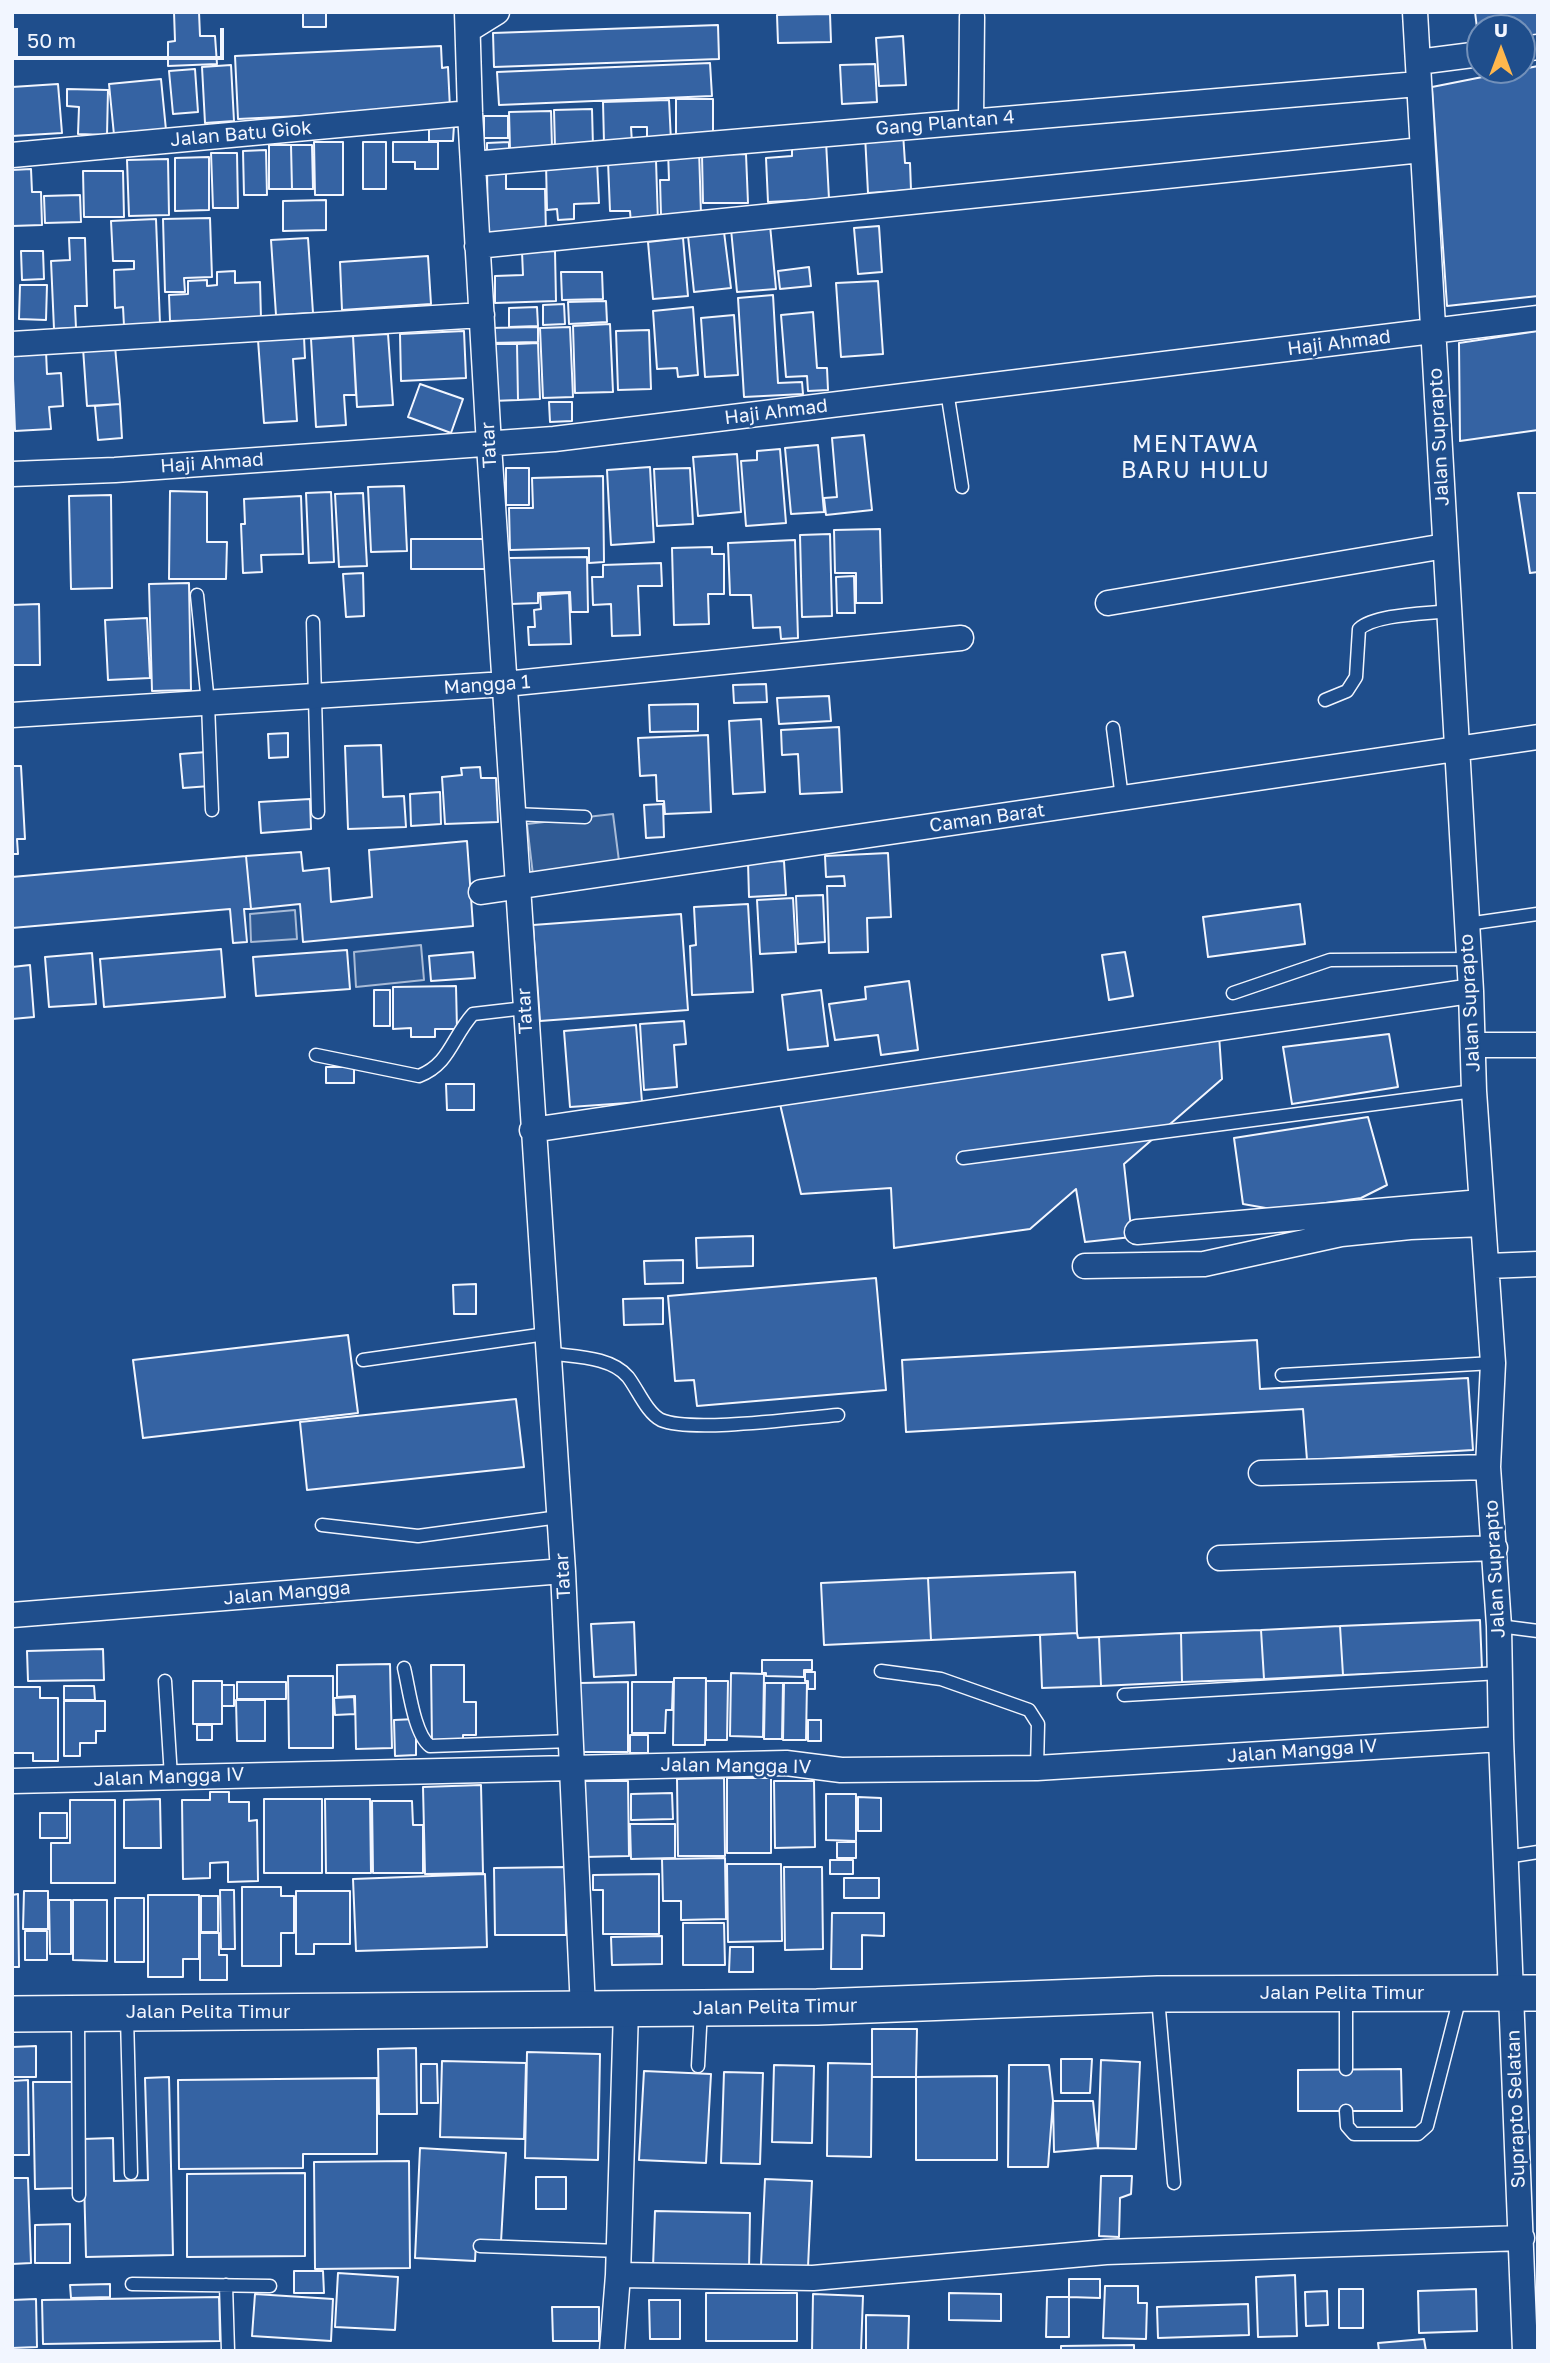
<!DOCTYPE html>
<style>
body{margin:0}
#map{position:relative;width:1550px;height:2363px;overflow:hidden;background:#1f4e8c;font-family:"Golos Text",sans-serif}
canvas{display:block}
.frame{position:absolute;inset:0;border:14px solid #f2f6ff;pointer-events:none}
.north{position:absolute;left:1466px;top:14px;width:70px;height:70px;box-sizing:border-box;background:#1f4e8c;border:2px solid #7391ba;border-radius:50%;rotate:0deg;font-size:19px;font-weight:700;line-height:28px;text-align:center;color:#f2f6ff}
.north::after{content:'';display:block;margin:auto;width:24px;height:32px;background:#ffb74d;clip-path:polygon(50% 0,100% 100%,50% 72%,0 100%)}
.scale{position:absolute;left:14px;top:28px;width:210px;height:32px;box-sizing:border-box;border:4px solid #f2f6ff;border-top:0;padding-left:9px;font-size:21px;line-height:24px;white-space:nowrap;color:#f2f6ff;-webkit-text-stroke:5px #1f4e8c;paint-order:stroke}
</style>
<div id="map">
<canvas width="1550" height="2363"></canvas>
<div class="frame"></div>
<div class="north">U</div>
<div class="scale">50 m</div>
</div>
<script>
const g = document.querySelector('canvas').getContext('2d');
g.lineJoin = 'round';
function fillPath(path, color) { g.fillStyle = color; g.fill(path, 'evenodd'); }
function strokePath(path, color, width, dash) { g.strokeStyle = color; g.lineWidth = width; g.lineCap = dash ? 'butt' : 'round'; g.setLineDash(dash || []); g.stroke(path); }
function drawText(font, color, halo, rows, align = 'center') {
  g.font = font + ' "Golos Text",sans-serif'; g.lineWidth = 5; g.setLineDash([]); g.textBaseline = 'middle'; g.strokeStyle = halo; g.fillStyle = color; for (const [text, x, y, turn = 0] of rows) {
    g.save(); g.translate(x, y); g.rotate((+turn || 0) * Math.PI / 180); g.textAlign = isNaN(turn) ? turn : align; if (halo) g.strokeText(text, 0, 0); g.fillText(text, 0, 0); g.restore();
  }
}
const built = new Path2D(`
 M613 814 619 861 533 875 527 824Z
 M295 910 297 939 251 942 250 914Z
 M421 945 424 980 356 987 354 952Z`);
fillPath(built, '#305b95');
strokePath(built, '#a8bbd7', 2);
const building = new Path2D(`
 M174 12H199L200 36H215L217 64 168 66V42L175 41Z
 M303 12H326V27H303Z
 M1475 12H1538V40L1522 43V28H1480V52Z
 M830 14 831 42 778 43 777 15Z
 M718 25 719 59 494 67 493 33Z
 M903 36 906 85 879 86 876 38Z
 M441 46 442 68 448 67 450 109 238 119 235 56Z
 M710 63 712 96 499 105 497 72Z
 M875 64 877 102 842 104 840 65Z
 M231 65 234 121 205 123 202 67Z
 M1538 66V296L1447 306 1432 87Z
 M195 69 198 112 173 114 169 71Z
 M161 79 166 130 114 135 109 84Z
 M58 84 62 133 12 136V87Z
 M67 89 108 90 107 135 78 134 79 107 67 106Z
 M676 99H713V134H676Z
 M669 100 671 141H647V127H631L632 143H604L603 102Z
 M592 109 593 147 555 148 554 110Z
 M551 111 552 148 510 149 509 112Z
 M484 116H508V138H484Z
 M429 124 454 125 453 141H429Z
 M903 133 905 163H910L911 190 868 193 865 135Z
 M826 141 829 199 768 202 766 158 792 156V143Z
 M314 142H343V195H315Z
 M363 142H386V189H363Z
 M393 142H438V169H415V162H393Z
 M509 142V157H487V143Z
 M269 145H291L292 189H269Z
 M291 145H312L313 189H292Z
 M699 149 701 214 661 215 660 180H669L668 150Z
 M266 150 267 195H244L243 151Z
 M211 153H237L238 208H213Z
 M746 154 748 203H703L702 155Z
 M209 157V210L175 211V158Z
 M168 159 169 215 129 216 127 160Z
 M656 160 658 223 631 224 630 211H610L608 161Z
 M597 161 599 203 574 204V219L558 220 557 209 547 210 546 163Z
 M31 169 32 192H41L42 225 12 226V170Z
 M487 169H506V189H545L546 234 488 235Z
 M83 171H123L124 217H84Z
 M80 195 81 222 45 223 44 196Z
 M326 200V230L283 231V201Z
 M210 218 212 277 184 278 185 292H165L163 219Z
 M156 219 160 324 124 326 123 307 115 308 114 270 134 269V261H113L111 221Z
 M770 225 776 289 737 292 731 229Z
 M879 226 882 272 858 274 854 228Z
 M724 232 731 288 694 292 688 236Z
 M69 238H85L87 306H75L76 328 54 329 51 261 70 260Z
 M308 238 313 313 276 315 271 240Z
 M683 238 688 296 653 299 648 242Z
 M21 251H43L44 279 22 280Z
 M555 251 556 301 495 303V276L523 275 522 252Z
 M428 256 431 304 342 310 340 262Z
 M809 267 811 286 780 289 778 271Z
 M235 271V283L260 282 261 319 170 321 169 295 188 294V281L207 280V286L217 285V272Z
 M561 272H602L603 299 562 300Z
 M878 281 883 354 841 357 836 283Z
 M20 285H47L46 320 19 319Z
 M773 295 778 383 802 382 803 394 744 397 738 298Z
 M606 301 607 322 569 324 568 302Z
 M564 304 565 324 543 325V305Z
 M537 307 538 326 509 327V308Z
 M693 307 698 375 678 377 677 368 657 369 653 311Z
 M813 312 817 368H827L828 390 808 391 807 376 786 377 781 315Z
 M734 315 738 375 705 377 701 318Z
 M610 324 613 392 575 393 573 326Z
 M538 327V342L489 343V328Z
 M570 327 573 397 543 398 540 328Z
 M649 330 651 389 618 390 616 331Z
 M464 331 466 378 401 381 400 334Z
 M1538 331V430L1460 441 1459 343Z
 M388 334 393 405 357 407 353 336Z
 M353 336 356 395H344L346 425 316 427 311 339Z
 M304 337 305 358 293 359 297 421 264 423 258 340Z
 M538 343 540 399 518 400 517 344Z
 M491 344H517L518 400 492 401Z
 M115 346 120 404 87 406 83 348Z
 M46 351 47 374 61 373 63 406 49 407 51 429 15 431 12 353Z
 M420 384 463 399 451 433 408 417Z
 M549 402H572V421L550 422Z
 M120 404 122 438 98 440 95 406Z
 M864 435 872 510 826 515 824 498 837 497 832 438Z
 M818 445 824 512 791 514 785 448Z
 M780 449 786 523 746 526 741 461 757 460V451Z
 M737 454 741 512 698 516 693 457Z
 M650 467 654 542 611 545 607 470Z
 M506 468H529V505H506Z
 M690 468 693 524 657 526 654 469Z
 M603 476 604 562 589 563V548L510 550 509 508H533L532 478Z
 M404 486 407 551 371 552 368 487Z
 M170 491 207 492V542H227L226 579H169Z
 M331 492 334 562 309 563 306 493Z
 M363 493 367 566 339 567 335 494Z
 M1518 493H1538V572L1530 573Z
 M111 495 112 588 71 589 69 496Z
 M301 496 303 554 261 555 262 572 243 573 241 524H245L244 499Z
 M880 529 882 603H856V573H835L834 530Z
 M830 534 832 616 802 617 800 535Z
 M411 539H487V569H411Z
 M795 540 798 638 781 639 780 627 753 628 751 595H730L728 543Z
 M712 547V554H724V594H708L709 624 674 625 672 548Z
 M587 557 588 612H571L570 592 538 593V603L510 604 509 558Z
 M661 563 662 586H638L640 635 612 636 611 604 593 605 592 577H603V565Z
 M363 573 364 616 346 617 343 574Z
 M854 576 855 613H837L836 577Z
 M189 583 191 690 152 691 149 584Z
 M569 593 571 644 529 645 528 627H535L534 610 541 609 540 595Z
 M39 604 40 665H13L12 605Z
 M147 618 150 678 108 680 105 620Z
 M766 684 767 702 734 703 733 685Z
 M829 696 831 721 779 724 777 698Z
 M698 704V731L650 732 649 705Z
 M761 719 765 792 733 794 729 721Z
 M839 727 842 792 800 794 798 754 782 755 781 730Z
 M288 733V757L269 758 268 734Z
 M708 735 711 812 665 814 664 801H657L656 775 640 776 638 738Z
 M381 745 383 797 404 796 406 827 348 829 345 746Z
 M207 752 210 786 183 788 180 754Z
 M12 766H21L25 839H17L18 854H12Z
 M480 767 481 778H496L498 822 445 824 442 777 462 775 461 768Z
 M440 792 441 824 411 826 410 794Z
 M310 799 311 829 261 833 259 802Z
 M663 804 664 837 646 838 644 805Z
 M467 841 473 926 303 942 300 904 251 909 246 856 301 852 303 871 329 868 331 902 372 897 369 850Z
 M888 853 891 917 867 918 868 952 829 953 827 886H845L844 876 826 877 825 856Z
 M246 856 251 909H244L247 942 233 943 230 909 12 928V877Z
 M784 861 786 895 749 897 748 862Z
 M823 895 825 942 798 944 796 896Z
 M793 898 796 952 760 954 757 900Z
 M748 904 753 992 692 995 690 946 696 945 694 907Z
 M1300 904 1305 944 1208 957 1203 917Z
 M681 914 688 1010 540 1021 533 925Z
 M221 949 225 997 104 1007 100 959Z
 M347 950 350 989 256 996 253 957Z
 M473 952 475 978 431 981 429 956Z
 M1125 952 1133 996 1109 1000 1102 955Z
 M92 953 96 1004 49 1007 45 957Z
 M30 965 34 1017 12 1019V967Z
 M909 981 918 1050 881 1055 878 1035 835 1040 829 1004 866 999 865 987Z
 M456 986 457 1029H435V1037H411V1028L393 1029V987Z
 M374 990H390V1026H374Z
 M821 990 828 1046 788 1050 782 995Z
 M684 1021 686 1044 674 1045 677 1087 644 1090 640 1024Z
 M636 1025 642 1102 570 1107 564 1031Z
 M1389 1034 1398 1087 1292 1104 1283 1047Z
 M1219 1035 1222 1079 1124 1164 1132 1237 1085 1242 1076 1189 1030 1229 894 1248 891 1188 801 1194 780 1104Z
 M326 1067H354V1083H326Z
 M446 1084H474V1110H447Z
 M1368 1117 1387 1185 1361 1198 1277 1210 1243 1204 1234 1138Z
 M753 1236V1266L697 1268 696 1238Z
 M683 1260V1283L645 1284 644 1261Z
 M876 1278 886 1390 697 1406 694 1380 675 1381 668 1296Z
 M476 1284V1314H454L453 1285Z
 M663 1298V1324L624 1325 623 1299Z
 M348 1335 358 1413 143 1438 133 1360Z
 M1257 1340 1260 1389 1468 1378 1473 1450 1307 1460 1303 1409 906 1432 902 1360Z
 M516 1399 524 1467 307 1490 300 1422Z
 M1075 1572 1077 1633 931 1640 928 1578Z
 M928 1578 931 1640 824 1645 821 1583Z
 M1480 1620 1482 1669 1343 1675 1340 1626Z
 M634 1622 636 1675 594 1677 591 1624Z
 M1340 1626 1343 1675 1264 1679 1261 1630Z
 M1261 1630 1264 1679 1182 1682 1181 1633Z
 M1077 1633 1078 1638 1099 1637 1101 1686 1042 1688 1040 1635Z
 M1181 1633 1182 1682 1101 1686 1099 1637Z
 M103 1649 104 1680 28 1681 27 1651Z
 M762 1660H812V1670H804V1677L766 1676V1673H762Z
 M390 1664 392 1748 356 1749 355 1696 337 1697V1665Z
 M431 1665H464V1702H476V1735H463V1745H432Z
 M805 1672H815V1689H808V1681H805Z
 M731 1673 764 1674 763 1737 730 1736Z
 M288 1676H333V1748H289Z
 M674 1678H706L705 1745H673Z
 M193 1681H222V1724H193Z
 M706 1681H728L727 1740H706Z
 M237 1682H286V1699H237Z
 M628 1682V1752H580V1683Z
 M632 1682H673L672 1710H666L665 1733H632Z
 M765 1683H783L782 1739H764Z
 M784 1683H807L806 1740H783Z
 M222 1685H234V1706H222Z
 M64 1686H94L95 1700H64Z
 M12 1687H40V1698H58V1761H33V1753H12Z
 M354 1697 355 1714 335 1715 334 1698Z
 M236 1700H265V1741H237Z
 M64 1701H105V1731H96V1743H80V1756H64Z
 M416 1719V1755L395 1756 394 1720Z
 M808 1720H821V1741H808Z
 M197 1725H212V1740H197Z
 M630 1735H648V1753H630Z
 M724 1778 725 1856H678L677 1779Z
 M727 1778H771V1853H727Z
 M584 1781H628L629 1856 585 1857Z
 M774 1781H814L815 1847 775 1848Z
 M481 1785 483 1873 425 1874 423 1787Z
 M210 1792H229V1802H249V1821L257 1820 258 1881 228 1882V1862L210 1863V1878L183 1879 182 1800H210Z
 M672 1793 673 1819 631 1820V1794Z
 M826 1794H856V1841L826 1840Z
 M858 1797 881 1798V1831H858Z
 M160 1799 161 1848H124V1800Z
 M264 1799H322V1873H264Z
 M325 1799H370L371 1873H326Z
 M70 1800H115V1883H51V1843H70Z
 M372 1801H412L413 1825H423V1873H373Z
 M40 1813H67V1838H40Z
 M630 1824H675V1858L631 1859Z
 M837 1842H856V1858H837Z
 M725 1858 726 1919 681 1920V1901H663L662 1859Z
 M830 1860H853V1874H830Z
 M727 1864H781L782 1941 728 1942Z
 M565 1867 566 1935H495L494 1868Z
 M784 1867H822L823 1949 785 1950Z
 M485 1874 487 1947 356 1951 353 1879Z
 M659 1874V1934H603V1890H593V1875Z
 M844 1878H879V1898H844Z
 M242 1887H281V1896H294V1933H281V1966H242Z
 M220 1890H234L235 1949H221Z
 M24 1891H48V1929H23Z
 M296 1891H350V1944H314V1954H296Z
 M18 1894 19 1967H12V1895Z
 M148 1895H199V1959H183V1977H148Z
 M201 1896H218V1932H201Z
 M115 1898H144V1962H115Z
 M49 1900H71V1954H50Z
 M73 1900H107V1961L73 1960Z
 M832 1913H884V1936L862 1935V1969H831Z
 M683 1923H724L725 1965H683Z
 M25 1931H47V1960H25Z
 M200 1933H219V1955H227V1980H200Z
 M662 1936V1964L612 1965 611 1937Z
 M730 1947H753V1972H729Z
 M872 2029H917L916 2077H872Z
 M36 2046V2077H12V2047Z
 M416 2048 417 2114H379L378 2049Z
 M527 2052 600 2054 598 2160 525 2158Z
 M1061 2059H1092L1090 2093H1061Z
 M1101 2060 1140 2062 1136 2149 1098 2148Z
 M442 2061 526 2063 524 2139 440 2137Z
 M828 2063 872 2064 871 2157 827 2156Z
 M421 2064H437L438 2103H421Z
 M774 2065 814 2066 812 2143 772 2142Z
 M1009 2065H1049L1053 2101 1048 2167H1008Z
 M1401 2069 1402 2111H1298V2070Z
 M644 2071 711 2074 706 2163 639 2160Z
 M724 2072 763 2073 760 2164 721 2163Z
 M997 2076V2160H916V2077Z
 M169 2077 173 2255 86 2257 83 2139 113 2138 114 2181 148 2180 145 2078Z
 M377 2078V2154H303V2168L179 2169 178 2080Z
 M28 2080 29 2155H12V2081Z
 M33 2082H74L75 2188 35 2189Z
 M1053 2101H1093L1098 2148 1054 2152Z
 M420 2148 506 2153 501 2242 476 2241 475 2261 415 2258Z
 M409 2161 410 2268 315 2269 314 2162Z
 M305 2173V2256L187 2257V2174Z
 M1101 2176H1132L1131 2194 1120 2198 1119 2237 1099 2236Z
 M536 2177H566V2209H536Z
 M12 2178H28L31 2263 12 2264Z
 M765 2179 812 2181 808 2267 761 2265Z
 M655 2211 750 2213 749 2269 653 2267Z
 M70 2224V2263H35V2225Z
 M294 2271H323L324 2293H294Z
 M338 2273 398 2277 395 2330 335 2327Z
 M1295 2275 1297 2336 1258 2337 1256 2277Z
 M1069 2279H1100V2298L1069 2297Z
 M110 2284V2297L71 2298 70 2285Z
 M1105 2286H1138V2303H1147L1146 2339 1103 2338Z
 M1339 2289H1363V2328H1339Z
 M1476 2289 1477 2331 1419 2333 1418 2291Z
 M1327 2291 1328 2325 1306 2326 1305 2292Z
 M706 2293H797V2341H706Z
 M949 2293 1001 2294V2321L949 2320Z
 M255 2294 333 2299 331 2341 252 2336Z
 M813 2294 863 2296 861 2351H812Z
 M219 2297 220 2341 43 2344 42 2300Z
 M1047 2297H1069V2337H1046Z
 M36 2299 37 2347 12 2348V2300Z
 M649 2300H680V2339H650Z
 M1248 2304 1249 2335 1158 2338 1157 2307Z
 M552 2307H599V2341H553Z
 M866 2315 909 2316 908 2351H866Z
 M1424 2339 1426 2351H1379L1378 2343Z
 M1134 2345V2351H1061V2346Z`);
fillPath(building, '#3563a3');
strokePath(building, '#f2f6ff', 2);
const lane = new Path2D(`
 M947 391 962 487
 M197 595 208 703 212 810
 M313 622 318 812
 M1325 700 1347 691 1356 677 1359 629C1376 614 1425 614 1449 611
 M1113 728 1122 798
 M513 814 585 817
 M1467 924 1537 914
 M1233 993 1330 960 1469 959
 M316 1055 419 1076C450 1064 452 1037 473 1014L525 1008
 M963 1158 1474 1091
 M548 1353C573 1357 611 1356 628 1377 638 1390 647 1413 661 1420 691 1433 801 1418 838 1415
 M363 1360 546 1334
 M1282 1375 1493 1363
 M322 1525 418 1536 559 1517
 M1499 1626 1538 1631
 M404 1668C409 1688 414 1734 430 1746L571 1741
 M881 1671 941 1679 1029 1710 1038 1724 1037 1768
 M165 1681 171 1777
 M1124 1695 1500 1673
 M1506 1857 1538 1852
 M1346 1996V2069
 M1158 1998 1174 2183
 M78 2017 79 2195
 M127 2017 131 2173
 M698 2066 701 2009
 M1346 2111 1347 2126 1354 2134H1418L1427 2126 1460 1997
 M480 2246 619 2251
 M132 2284 270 2286
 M226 2285 228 2351`);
const street = new Path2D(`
 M467 12 470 113 489 445 563 1571 583 2009
 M1415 12 1471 991 1474 1091 1493 1363 1488 1467 1499 1626 1501 1739 1525 2351
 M468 30 497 12
 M1522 49 1538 47
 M1418 62 1480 54
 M971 121 972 17
 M12 155 470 113
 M473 164 1418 84
 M477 246 1422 150
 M12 344 482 315
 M12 474 115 470 554 439 1538 318
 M1108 603 1445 546
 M12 715 505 684 961 638
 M481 892 1538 737
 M1474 1045H1538
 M532 1130 1471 991
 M1137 1232 1481 1202
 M1085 1266 1204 1264 1341 1234 1410 1227 1483 1224
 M1488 1266 1538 1264
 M1261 1473 1488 1467
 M1220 1558 1495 1548
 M12 1615 563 1571
 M12 1781 786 1763 841 1770 1037 1768 1501 1739
 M618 2275 813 2278 1106 2252 1522 2238
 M612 2351 618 2275 626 2009`);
const secondary = new Path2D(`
 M12 2014 817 2007 1158 1994 1538 1993`);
strokePath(lane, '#f2f6ff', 15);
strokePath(street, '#f2f6ff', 27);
strokePath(secondary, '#f2f6ff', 38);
strokePath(lane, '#1f4e8c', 12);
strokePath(street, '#1f4e8c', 24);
strokePath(secondary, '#1f4e8c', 35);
drawText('19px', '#f2f6ff', '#1f4e8c', [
 ["Gang Plantan 4",945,123,-5],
 ["Jalan Batu Giok",241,134,-5],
 ["Haji Ahmad",1339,343,-7],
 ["Haji Ahmad",776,412,-7],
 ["Jalan Suprapto",1439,437,-93],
 ["Tatar",489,445,-93],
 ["Haji Ahmad",212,463,-4],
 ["Mangga 1",487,685,-4],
 ["Caman Barat",987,818,-8],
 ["Jalan Suprapto",1470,1003,-93],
 ["Tatar",525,1011,-93],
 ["Jalan Suprapto",1495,1569,-93],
 ["Tatar",563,1576,-93],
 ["Jalan Mangga",287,1593,-5],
 ["Jalan Mangga IV",1302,1751,-4],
 ["Jalan Mangga IV",736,1766,1],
 ["Jalan Mangga IV",169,1777,-2],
 ["Jalan Pelita Timur",1342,1993],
 ["Jalan Pelita Timur",775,2007,-1],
 ["Jalan Pelita Timur",208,2012],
 ["Suprapto Selatan",1516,2109,-92]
]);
g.letterSpacing = '2px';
drawText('23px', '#f2f6ff', '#1f4e8c', [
 ["MENTAWA",1196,445],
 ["BARU HULU",1196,471]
]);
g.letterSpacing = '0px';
</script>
